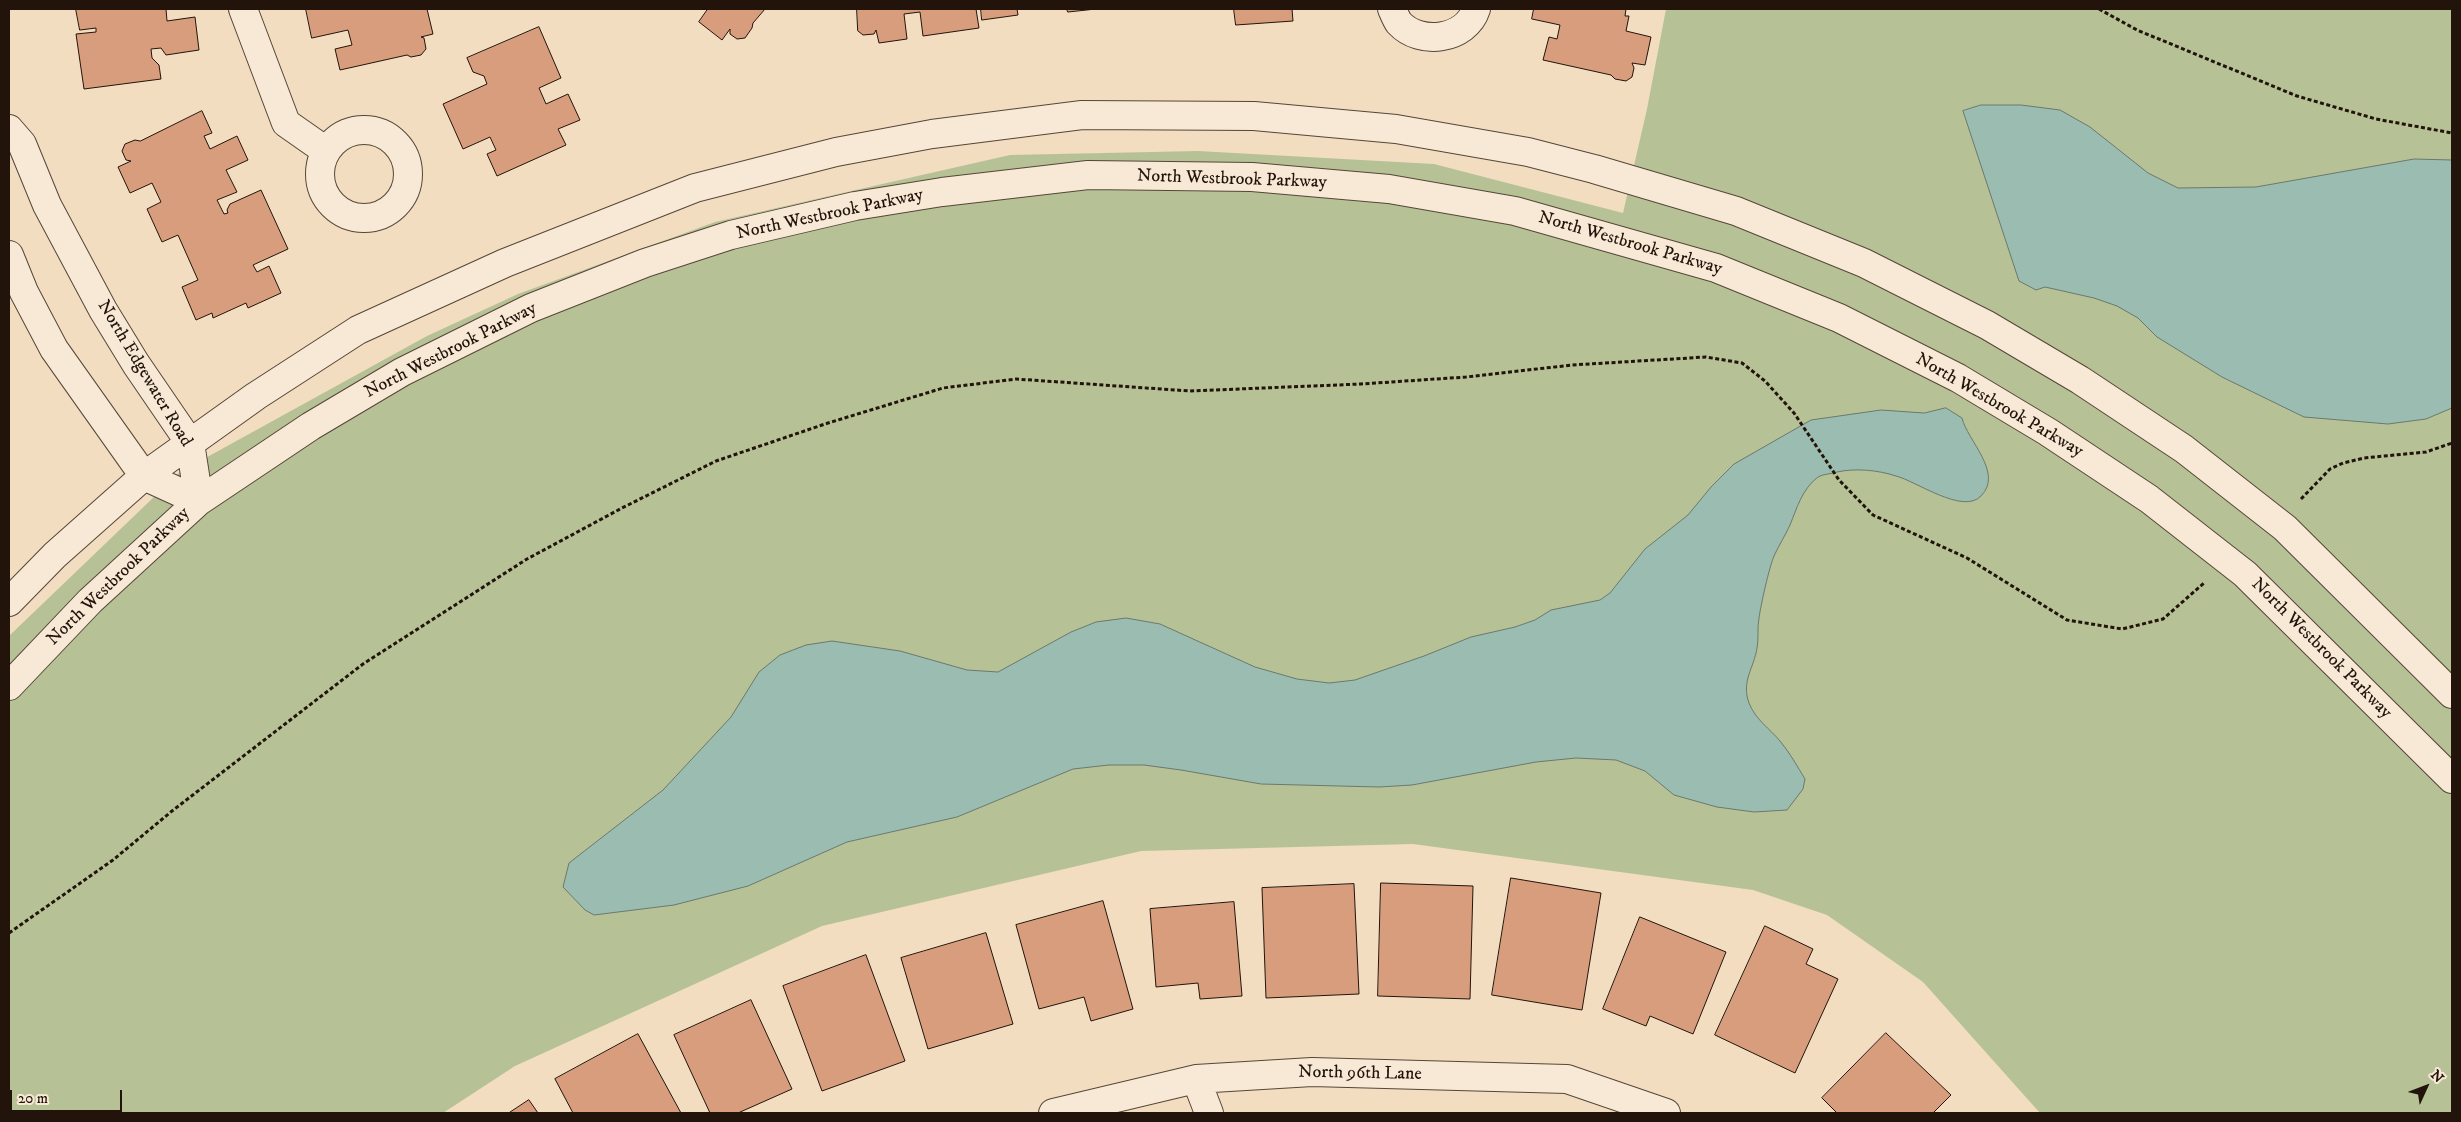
<!DOCTYPE html>
<style>
body{margin:0}
#map{position:relative;width:2461px;height:1122px;overflow:hidden;background:#f2ddc0;font-family:"IM FELL DW Pica",serif}
canvas{display:block}
.frame{position:absolute;inset:0;border:10px solid #22140b;pointer-events:none}
.north{position:absolute;left:2401px;top:1062px;width:50px;height:50px;-webkit-text-stroke:4px #f7e9d6;paint-order:stroke;rotate:47deg;font-size:14px;font-weight:700;line-height:20px;text-align:center;color:#22140b}
.north::after{content:'';display:block;margin:auto;width:18px;height:22px;background:#22140b;clip-path:polygon(50% 0,100% 100%,50% 72%,0 100%)}
.scale{position:absolute;left:10px;top:1090px;width:112px;height:22px;box-sizing:border-box;border:2px solid #22140b;border-top:0;padding-left:6px;font-size:15px;line-height:18px;white-space:nowrap;color:#22140b;-webkit-text-stroke:4px #f7e9d6;paint-order:stroke}
</style>
<div id="map">
<canvas width="2461" height="1122"></canvas>
<div class="frame"></div>
<div class="north">N</div>
<div class="scale">20 m</div>
</div>
<script>
const g = document.querySelector('canvas').getContext('2d');
g.lineJoin = 'round';
function fillPath(path, color) { g.fillStyle = color; g.fill(path, 'evenodd'); }
function strokePath(path, color, width, dash) { g.strokeStyle = color; g.lineWidth = width; g.lineCap = dash ? 'butt' : 'round'; g.setLineDash(dash || []); g.stroke(path); }
function drawText(font, color, halo, rows, align = 'center') {
  g.font = font + ' "IM FELL DW Pica",serif'; g.lineWidth = 5; g.setLineDash([]); g.textBaseline = 'middle'; g.strokeStyle = halo; g.fillStyle = color; for (const [text, x, y, turn = 0] of rows) {
    g.save(); g.translate(x, y); g.rotate((+turn || 0) * Math.PI / 180); g.textAlign = isNaN(turn) ? turn : align; if (halo) g.strokeText(text, 0, 0); g.fillText(text, 0, 0); g.restore();
  }
}
fillPath(new Path2D(`
 M1666 9H2452V1113H2040L1923 982 1827 915 1753 890 1413 844 1141 851 822 926 515 1066 443 1113H9V636L180 472 427 336 518 294 715 222 1010 155 1198 151 1434 164 1623 213 1647 109Z`), '#b6c296');
const water = new Path2D(`
 M1981 105H2021L2060 110 2090 127 2148 173 2178 188 2256 187 2414 159 2452 160V408L2426 419 2388 424 2304 417 2222 377 2157 337 2138 318 2117 306 2094 298 2045 287 2036 290 2019 281 1963 111Z
 M1946 408 1962 418C1967 440 2004 473 1981 496 1963 515 1916 481 1896 476 1878 470 1855 468 1837 472 1831 474 1823 474 1818 477 1802 489 1797 508 1790 525 1785 536 1779 545 1774 556 1769 568 1761 604 1759 618 1757 628 1759 639 1757 648 1754 668 1741 681 1749 703 1755 719 1770 729 1780 741 1790 753 1797 766 1805 779L1803 789 1787 810 1754 812 1717 807 1674 795 1645 771 1616 760 1576 758 1536 762 1412 785 1379 787 1261 784 1181 770 1144 765H1109L1073 769 957 817 847 842 748 886 674 905 594 915 585 910 563 887 569 863 663 790 731 717 759 672 780 655 806 645 832 641 900 651 967 670 998 672 1071 632 1096 622 1126 618 1160 624 1255 667 1297 679 1329 683 1355 680 1424 656 1471 637 1515 627 1535 620 1551 610 1600 600 1610 593 1645 549 1688 515 1711 487 1734 464 1811 420 1881 410 1924 413Z`);
fillPath(water, '#9bbcb0');
strokePath(water, '#6b796e', 1);
const building = new Path2D(`
 M76 9H166L167 21 195 17 199 50 166 55 161 48 151 49 152 58 159 65 161 79 84 89 76 34 96 32V28L80 30Z
 M306 9H427L433 34 421 37 424 38 426 49 421 55 411 57 407 55 340 70 335 49 352 45 348 30 312 38Z
 M708 9H765L753 23 752 28 745 38 737 39 730 34V29L722 40 699 22Z
 M857 9H976L979 28 923 36 920 12 904 14 907 39 879 43 876 30 874 34 863 35 858 31Z
 M981 9H1017L1018 15 982 20Z
 M1067 9H1096L1068 12Z
 M1234 9H1292L1293 21 1236 25Z
 M1534 9H1626L1625 16H1629L1626 31 1651 37 1645 65 1632 63 1634 68 1632 77 1626 81 1615 79 1611 75 1543 60 1549 37 1557 39 1560 25 1532 19Z
 M539 27 561 78 539 88 546 104 568 94 580 120 558 129 566 145 497 176 487 154 496 150 490 137 463 149 443 104 487 84 484 76 473 72 467 58Z
 M202 111 212 133 204 136 210 149 237 136 248 160 226 170 237 192 217 200 224 214 228 213 227 210 230 204 261 190 288 249 253 265 257 272 269 266 281 293 248 308 246 303 213 318 212 313 196 320 182 287 198 280 178 235 162 242 147 209 161 202 152 183 130 193 118 167 131 161 126 160 122 151 125 144 135 140 140 141Z
 M1511 878 1601 893 1582 1010 1492 995Z
 M1381 883 1473 886 1470 999 1378 996Z
 M1354 884 1359 994 1266 998 1262 888Z
 M1103 901 1133 1009 1091 1021 1084 997 1039 1009 1016 925Z
 M1234 902 1242 996 1200 999 1198 983 1156 987 1150 909Z
 M1640 917 1726 952 1693 1034 1650 1016 1646 1026 1603 1009Z
 M1765 926 1813 949 1806 964 1838 979 1795 1073 1715 1035Z
 M986 933 1013 1024 928 1049 901 958Z
 M866 955 905 1061 822 1091 783 986Z
 M751 1000 792 1089 738 1113H710L674 1035Z
 M1886 1033 1951 1095 1933 1113H1837L1822 1098Z
 M638 1034 681 1113H573L555 1079Z
 M529 1100 538 1113H509Z`);
fillPath(building, '#d89d7c');
strokePath(building, '#22140b', 1);
const minor = new Path2D(`
 M243 9 286 123 326 151
 M1392 9C1394 13 1396 19 1399 23 1420 46 1466 40 1476 9
 M320 174a44 44 0 1 1 88 0a44 44 0 1 1-88 0Z
 M1196 1079 1209 1113
 M1053 1113 1196 1079 1312 1072 1567 1079 1666 1113`);
const tertiary = new Path2D(`
 M9 129 22 144 47 205 103 310 136 364 190 443 199 501
 M9 255 24 292 54 349 144 476 199 501
 M9 602 55 555 144 476 256 396 358 330 505 263 695 188 836 152 932 134 1082 115 1254 116 1396 129 1528 152 1594 169 1736 211 1864 263 1987 325 2080 380 2184 449 2285 528 2452 694
 M9 686 90 601 199 501 311 426 402 372 531 308 645 263 731 235 855 206 942 192 1088 175 1252 177 1389 189 1515 211 1716 268 1839 318 1958 378 2048 432 2149 499 2245 574 2452 779`);
strokePath(minor, '#564638', 30);
strokePath(tertiary, '#564638', 30);
strokePath(new Path2D(`
 M2099 9 2137 30 2297 96 2376 119 2452 133
 M2301 499 2330 469 2343 463 2364 458 2426 452 2452 443
 M9 933 113 860 172 811 363 664 527 559 622 508 716 461 828 423 943 388 1016 379 1190 391 1361 384 1466 377 1572 365 1706 357 1742 363 1765 381 1794 413 1839 480 1873 515 1967 558 2067 620 2122 629 2163 619 2204 583`), '#22140b', 3, [4, 2.5]);
strokePath(minor, '#f7e9d6', 28);
strokePath(tertiary, '#f7e9d6', 28);
drawText('18px', '#22140b', '#f7e9d6', [
 ["North Westbrook Parkway",1232,180,2],
 ["North Westbrook Parkway",830,215,-12],
 ["North Westbrook Parkway",1630,244,16],
 ["North Westbrook Parkway",451,351,-27],
 ["North Edgewater Road",144,374,59],
 ["North Westbrook Parkway",1999,406,30],
 ["North Westbrook Parkway",119,577,-44],
 ["North Westbrook Parkway",2321,649,45],
 ["North 96th Lane",1360,1074,1]
]);
</script>
